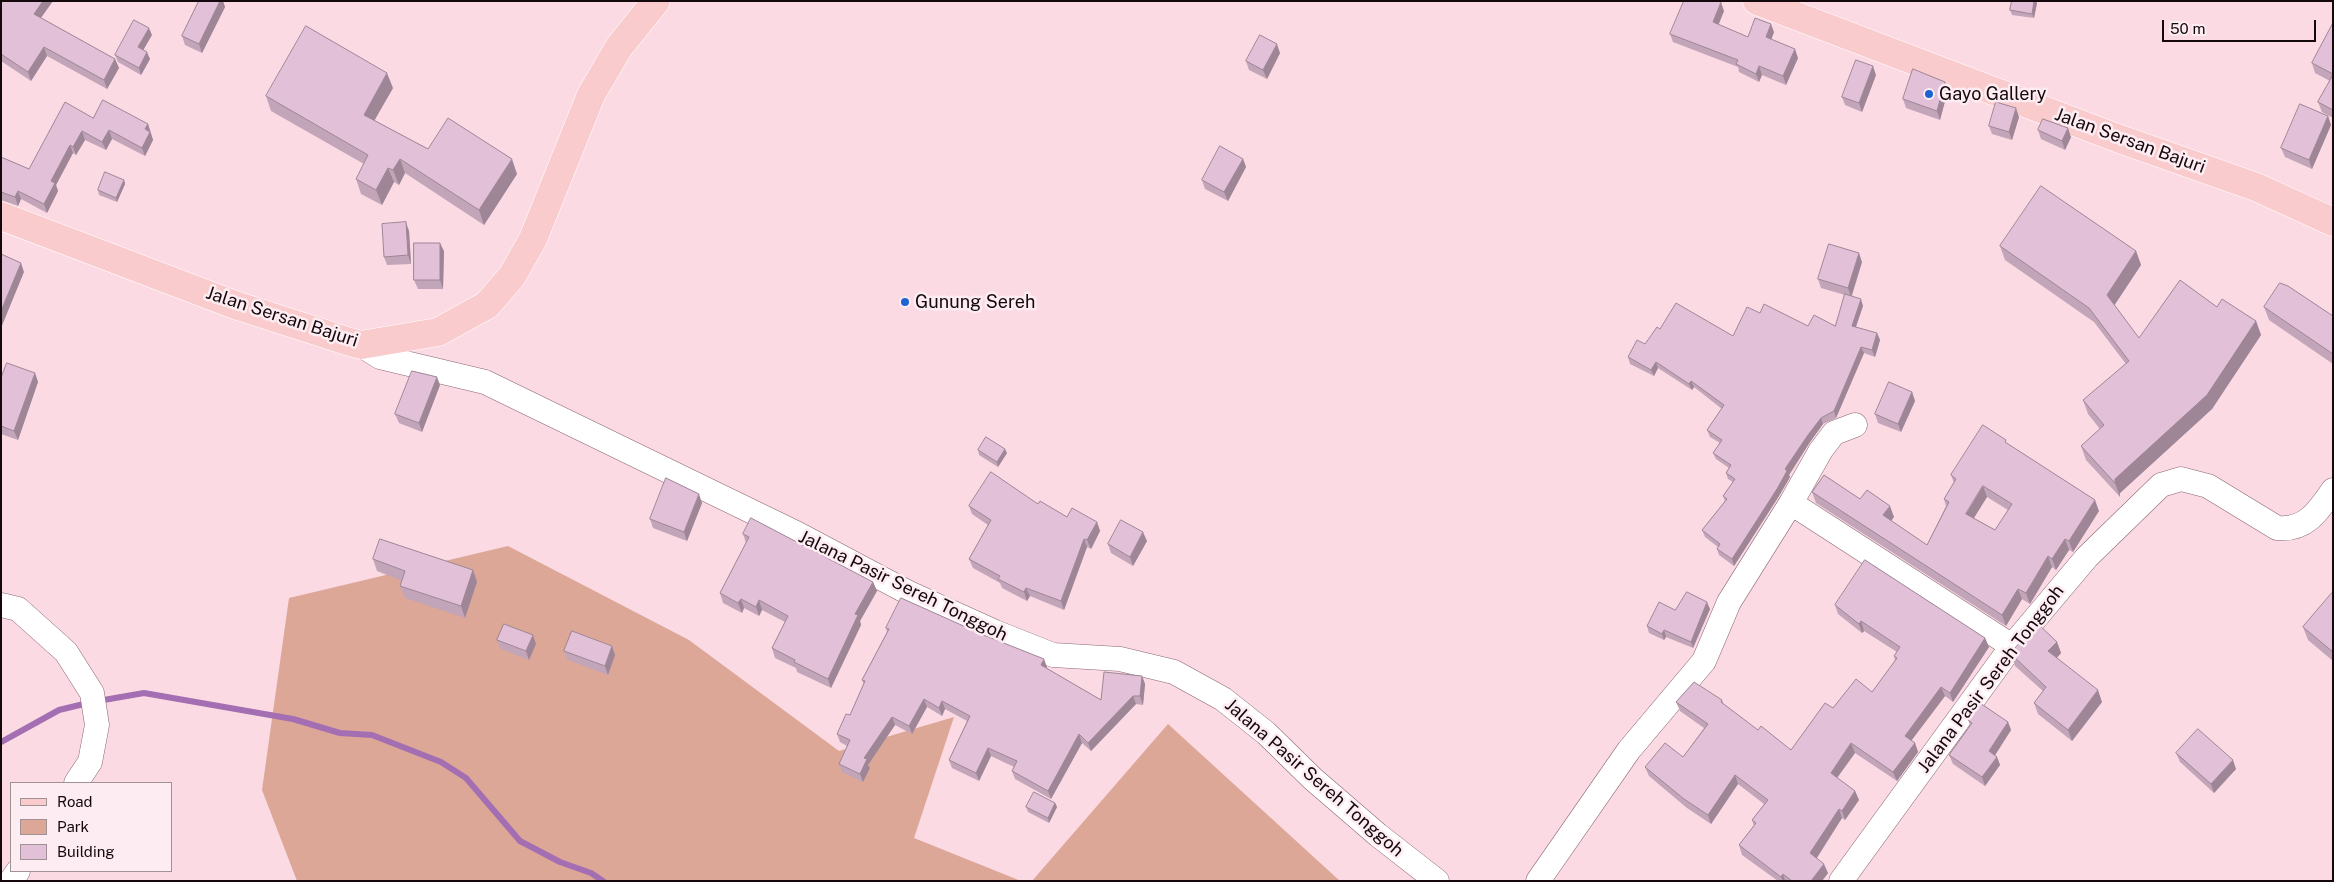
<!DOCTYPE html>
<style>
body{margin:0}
#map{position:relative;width:2334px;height:882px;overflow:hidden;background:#fbdae4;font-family:"Public Sans",sans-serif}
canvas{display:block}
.frame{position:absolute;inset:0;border:2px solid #14080c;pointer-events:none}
.legend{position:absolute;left:10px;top:782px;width:162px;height:90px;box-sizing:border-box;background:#fdecf1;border:1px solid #a09195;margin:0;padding:6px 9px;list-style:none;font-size:15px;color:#14080c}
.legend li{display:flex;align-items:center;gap:10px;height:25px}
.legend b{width:25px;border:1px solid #a09195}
.scale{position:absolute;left:2162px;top:20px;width:154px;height:22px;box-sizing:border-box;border:2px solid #14080c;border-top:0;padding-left:6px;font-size:15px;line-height:18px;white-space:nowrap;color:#14080c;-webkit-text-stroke:4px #fdecf1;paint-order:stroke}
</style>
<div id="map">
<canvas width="2334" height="882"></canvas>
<div class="frame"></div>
<ul class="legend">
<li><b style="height:6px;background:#f9cbcc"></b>Road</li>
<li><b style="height:14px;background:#dda797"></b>Park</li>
<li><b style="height:14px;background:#e2c0d7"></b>Building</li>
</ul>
<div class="scale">50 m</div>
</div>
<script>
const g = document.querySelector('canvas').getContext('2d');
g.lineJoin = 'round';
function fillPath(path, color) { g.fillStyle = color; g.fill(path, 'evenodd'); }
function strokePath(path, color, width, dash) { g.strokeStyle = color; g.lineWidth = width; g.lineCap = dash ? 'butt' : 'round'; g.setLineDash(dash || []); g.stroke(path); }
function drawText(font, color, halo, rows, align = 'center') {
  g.font = font + ' "Public Sans",sans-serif'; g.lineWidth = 5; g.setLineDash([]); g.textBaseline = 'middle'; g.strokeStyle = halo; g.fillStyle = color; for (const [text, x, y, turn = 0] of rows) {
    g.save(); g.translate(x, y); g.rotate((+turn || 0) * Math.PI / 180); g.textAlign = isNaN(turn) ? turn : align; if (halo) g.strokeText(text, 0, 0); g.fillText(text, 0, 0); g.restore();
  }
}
fillPath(new Path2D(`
 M508 546 689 640 839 751 954 717 914 838 1021 881H297L262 790 289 598Z
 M1168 724 1340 881H1032Z`), '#dda797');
strokePath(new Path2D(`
 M98 701 144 693 293 719 340 733 372 735 441 762 466 778 520 841 560 862 591 873 603 881
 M1 742 59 710 88 703`), '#a36fb2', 6);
const minor = new Path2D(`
 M361 345 380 357 485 382 798 534 911 594 995 632 1053 655 1120 659 1174 672 1223 699 1266 733 1313 779 1378 835 1437 881
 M1855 425 1834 433 1821 450 1791 503 2012 646
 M1 605 18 609 66 652 92 693 97 725 90 762 76 783
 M11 881 18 871
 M1538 881 1629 750 1704 661 1729 602 1791 503
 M1841 881 2012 646 2087 557 2161 485 2181 479 2208 486 2277 528C2305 531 2318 512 2333 490`);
const major = new Path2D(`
 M1757 1 2117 138 2256 187 2333 222
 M1 216 235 305 350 342 361 345 438 332 487 305 512 276 533 239 591 95 619 47 656 1`);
strokePath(minor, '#8a6672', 25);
strokePath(major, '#fff', 29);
strokePath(minor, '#fff', 24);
strokePath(major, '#f9cbcc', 28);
fillPath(new Path2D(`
 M1 1H53L41 18 115 59 119 68 107 89 47 56 31 81 1 61Z
 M199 1H223L225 7 202 53 185 45 182 36Z
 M2012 1H2036L2037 3 2034 18 2012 15 2010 10Z
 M1724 11 1718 25 1748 37 1774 32 1771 39 1798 58 1786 85 1762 75 1759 82 1739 72 1738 67 1673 42 1670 34Z
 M2333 23V118L2322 112 2318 102 2330 81 2315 73 2312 63Z
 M152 35 143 49 150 59 141 75 118 62 115 55Z
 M1280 53 1267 79 1249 70 1246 61Z
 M1876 75 1862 112 1845 105 1842 97Z
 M393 88 374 120 428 149 517 174 484 225 405 173 399 185 394 182 382 205 361 194 356 179 364 164 271 111 266 96Z
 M1948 90 1940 120 1906 108 1903 99Z
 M2328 116 2331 125 2312 169 2285 157 2281 148Z
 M2019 117 2012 140 1992 134 1989 126Z
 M93 118 148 124 153 140 145 156 112 139 106 150 85 140 76 155 73 153 56 185 58 191 47 213 21 199 18 206 1 200V157L29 169Z
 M2038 130 2071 137 2065 150 2041 139Z
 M1243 159 1246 167 1228 201 1205 189 1202 180Z
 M124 180 125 184 117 202 99 195 98 190Z
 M409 231 411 264 387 265 384 257Z
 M2000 246 2136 251 2141 265 2114 305 2139 338 2217 307 2256 321 2261 335 2212 409 2120 493V497L2086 460 2081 446 2100 429 2088 414 2083 400 2126 364 2094 322 2005 260Z
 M444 251 443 289H418L414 280Z
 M1862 262 1852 296 1863 306 1856 327 1877 333 1880 340 1875 357 1864 353 1836 418 1823 424 1810 442 1789 475 1790 477 1779 496 1734 566 1719 555 1717 549 1718 547 1705 537 1702 530 1725 501 1723 496 1733 482 1728 479 1726 473 1729 468 1716 459 1713 453 1720 443 1710 437 1707 430 1722 409 1694 387 1692 390 1658 368 1654 376 1630 364 1628 357 1645 344 1660 329 1733 336 1760 313 1808 326H1835L1845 295 1821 288 1818 279Z
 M2264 307 2333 316V364L2269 320Z
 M35 373 38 382 18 440 1 434V378Z
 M440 385 422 432 399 423 395 414Z
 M1912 392 1915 401 1901 432 1878 423 1875 414Z
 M2008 444 2099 511 2073 552 2069 550 2056 570 2052 567 2030 604 2022 599 2006 626 1816 503 1812 492 1860 499 1894 517 1891 521 1927 545 1946 506 1944 499 1954 483 1951 475ZM1987 497 2008 510 1995 530 1974 518Z
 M978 450 1007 453 998 467 979 455Z
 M702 503 687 541 653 528 650 519Z
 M1038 504 1067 517 1097 522 1100 531 1091 549 1087 547 1064 610 1030 596 1027 601 1002 588 1000 583 973 568 969 559 988 525 972 514 969 506Z
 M743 534 873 582 877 591 860 621 861 625 831 688 797 672 796 668 775 658 772 648 785 622 762 610 759 616 744 608 742 613 723 603 720 593 746 543Z
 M1147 541 1133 566 1111 553 1108 544Z
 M373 559 473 570 477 582 465 618 405 598 400 586 402 581 377 571Z
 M2333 594V661L2308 640 2303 627Z
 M1835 605 1985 638 1989 647 1953 702 1945 696 1911 741 1915 743 1918 752 1897 781 1855 753 1837 778 1855 791 1859 800 1845 820 1842 818 1817 858 1828 873 1822 881H1778L1742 855 1739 845 1754 826 1752 820 1764 804 1738 784 1711 824 1687 808 1649 776 1645 767 1683 757 1704 728 1680 711 1676 702 1722 700 1724 705 1758 730 1791 750 1833 708 1872 692 1895 661 1894 656 1897 652 1864 631 1862 633 1838 614Z
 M1710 609 1693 648 1666 637 1664 640 1649 633 1647 626 1675 610Z
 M886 628 1047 667 1046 668 1101 700 1142 676 1145 684 1143 705 1136 704 1091 751 1082 743 1051 799 1015 779 1012 771 1014 767 991 756 979 781 952 768 949 760 967 721 945 709 942 716 927 707 912 734 895 725 868 765 870 768 863 782 842 772 839 764 847 746 840 742 837 734 850 715 864 685 862 680 887 632Z
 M497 640 536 644 529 660 501 649Z
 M2057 642 2061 653 2057 658 2102 702 2072 741 2038 714 2034 703 2043 691 2015 666 2011 654Z
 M612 646 615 655 608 675 568 660 564 651Z
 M1968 720 2008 722 2011 730 1995 755 1997 757 2000 765 1985 786 1953 764 1949 755 1970 725Z
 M2176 753 2236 769 2214 793 2180 762Z
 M1055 803 1057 807 1049 823 1028 812 1026 807Z`), '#c2a5b9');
fillPath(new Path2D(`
 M43 1H53L37 23 34 14Z
 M220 1H223L225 7 202 53 199 44Z
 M2034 1H2036L2037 3 2034 18 2032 14Z
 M1721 2 1724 11 1716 31 1713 22Z
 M1771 24 1774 32 1769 46 1766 37Z
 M149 28 152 35 141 54 138 47Z
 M1277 44 1280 53 1267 79 1263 70Z
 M44 47 47 56 31 81 28 72Z
 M1795 49 1798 58 1786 85 1783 76Z
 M147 52 150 59 141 75 139 68Z
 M115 59 119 68 107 89 104 80Z
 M1759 66 1762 75 1759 82 1756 74Z
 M1873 66 1876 75 1862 112 1859 103Z
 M387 73 393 88 369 130 364 115Z
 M1945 82 1948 90 1940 120 1937 111Z
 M2016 108 2019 117 2012 140 2009 132Z
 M2328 116 2331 125 2312 169 2309 160Z
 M148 124 153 140 145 156 142 148 145 129Z
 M2068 128 2071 137 2065 150 2062 141Z
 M109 130 112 139 106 150 102 142Z
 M82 131 85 140 76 155 73 147Z
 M70 145 73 153 56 185 58 191 47 213 44 204 51 181Z
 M400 159 405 173 399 185 393 170Z
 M512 159 517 174 484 225 479 210Z
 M1243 159 1246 167 1228 201 1224 192Z
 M388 168 394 182 382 205 376 190Z
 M124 180 125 184 117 202 116 198Z
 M18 191 21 199 18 206 15 197Z
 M406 222 409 231 411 264 408 255Z
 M440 243 444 251 443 289 440 280Z
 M2136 251 2141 265 2112 309 2107 295Z
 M1859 253 1862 262 1851 297 1848 288Z
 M21 263 24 272 1 328V311Z
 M1861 299 1863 306 1854 332 1852 326Z
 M2256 321 2261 335 2212 409 2120 493V497L2115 483V479Z
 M1877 333 1880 340 1875 357 1872 350Z
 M1861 347 1864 353 1836 418 1834 411Z
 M1656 362 1658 368 1654 376 1651 370Z
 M35 373 38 382 18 440 14 431Z
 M437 377 440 385 422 432 419 423Z
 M1691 381 1694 387 1692 390 1689 384Z
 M1912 392 1915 401 1901 432 1898 424Z
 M1821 418 1823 424 1810 442 1789 475 1790 477 1779 496 1734 566 1732 559 1785 469 1808 435Z
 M1005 449 1007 453 998 467 997 462Z
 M1983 486 1987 497 1970 524 1966 514Z
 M699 494 702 503 687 541 684 532Z
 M2095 500 2099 511 2073 552 2069 541Z
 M1890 506 1894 517 1887 526 1883 515Z
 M1097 522 1100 531 1091 549 1087 540Z
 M1143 532 1147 541 1133 566 1130 557Z
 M1084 539 1087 547 1064 610 1061 601Z
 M2065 539 2069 550 2056 570 2052 559Z
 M2048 556 2052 567 2030 604 2026 593Z
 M473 570 477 582 465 618 461 606Z
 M873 582 877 591 860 621 861 625 831 688 828 679 855 614Z
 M1026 588 1030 596 1027 601 1024 592Z
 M2018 589 2022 599 2006 626 2002 615Z
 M741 599 744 608 742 613 738 603Z
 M759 600 762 610 759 616 756 607Z
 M1707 602 1710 609 1693 648 1691 642Z
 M1861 621 1864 631 1862 633 1859 624Z
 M1664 630 1666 637 1664 640 1662 634Z
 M533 635 536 644 529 660 526 651Z
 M1985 638 1989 647 1953 702 1950 693Z
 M2057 642 2061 653 2052 663 2048 651Z
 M612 646 615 655 608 675 605 666Z
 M1044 659 1047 667 1044 674 1041 665Z
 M1142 676 1145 684 1143 705 1140 696Z
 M1941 687 1945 696 1908 745 1905 736Z
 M2098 690 2102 702 2072 741 2068 730Z
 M1133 696 1136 704 1091 751 1088 743Z
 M924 699 927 707 912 734 909 726Z
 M942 701 945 709 942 716 939 708Z
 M892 717 895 725 868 765 870 768 863 782 860 774 864 758Z
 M2008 722 2011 730 1992 760 1989 751Z
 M1079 734 1082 743 1051 799 1048 791Z
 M1851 743 1855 753 1834 782 1831 773Z
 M1915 743 1918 752 1897 781 1893 772Z
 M988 748 991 756 979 781 976 773Z
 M1997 757 2000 765 1985 786 1982 777Z
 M2233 760 2236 769 2214 793 2211 784Z
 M1735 775 1738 784 1711 824 1708 815Z
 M1855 791 1859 800 1845 820 1842 811Z
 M1055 803 1057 807 1049 823 1048 818Z
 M1839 809 1842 818 1814 862 1810 853Z
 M1824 864 1828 873 1822 881H1811Z
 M1783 874 1785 881H1783L1781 877Z`), '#9e8696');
const building = new Path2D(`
 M1 1H43L34 14 115 59 104 80 44 47 28 72 1 54Z
 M199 1H220L199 44 182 36Z
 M1684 1H1719L1721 2 1713 22 1748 37 1755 18 1771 24 1766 37 1795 49 1783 76 1759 66 1756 74 1736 64 1738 60 1670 34Z
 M2012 1H2034L2032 14 2010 10Z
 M134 20 149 28 138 47 147 52 139 68 115 55Z
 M2333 23V74L2312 63Z
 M306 26 387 73 364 115 428 149 448 118 512 159 479 210 400 159 393 170 388 168 376 190 356 179 368 155 266 96Z
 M1260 35 1277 44 1263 70 1246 61Z
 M1856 60 1873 66 1859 103 1842 97Z
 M1913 69 1945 82 1937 111 1903 99Z
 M2333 75V110L2318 102Z
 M103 100 148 124 145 129 150 132 142 148 109 130 102 142 82 131 73 147 70 145 51 181 55 183 44 204 18 191 15 197 1 192V157L29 169 65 102 93 118Z
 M1996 102 2016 108 2009 132 1989 126Z
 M2300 104 2328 116 2309 160 2281 148Z
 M2043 119 2068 128 2062 141 2038 130Z
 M1220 146 1243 159 1224 192 1202 180Z
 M105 172 124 180 116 198 98 190Z
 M2041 186 2136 251 2107 295 2139 338 2180 280 2217 307 2222 299 2256 321 2207 395 2115 479V483L2081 446 2104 425 2083 400 2129 361 2089 308 2000 246Z
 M406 222 408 255 384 257 382 224Z
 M414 243H440V280H414Z
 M1829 244 1859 253 1848 288 1818 279Z
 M1 254 21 263 1 311Z
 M2280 283 2288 286 2333 316V354L2264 307Z
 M1845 294 1861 299 1852 326 1877 333 1872 350 1861 347 1834 411 1821 418 1808 435 1785 469 1787 471 1777 489 1732 559 1717 549 1720 544 1702 530 1727 499 1723 496 1735 479 1726 473 1731 465 1713 453 1722 440 1707 430 1724 405 1691 381 1689 384 1656 362 1651 370 1628 357 1637 340 1645 344 1657 327 1660 329 1676 303 1733 336 1747 307 1760 313 1764 304 1808 326 1814 315 1835 326Z
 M7 363 35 373 14 431 1 426V378Z
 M412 371 437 377 419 423 395 414Z
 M1889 382 1912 392 1898 424 1875 414Z
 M1983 425 2006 440 2005 442 2095 500 2069 541 2065 539 2052 559 2048 556 2026 593 2018 589 2002 615 1812 492 1824 475 1860 499 1867 490 1890 506 1883 515 1927 545 1949 502 1944 499 1956 479 1951 475ZM1983 486 2012 504 1995 530 1966 514Z
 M986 437 1005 449 997 462 978 450Z
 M991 472 1038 504 1040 501 1067 517 1072 508 1097 522 1087 540 1084 539 1061 601 1026 588 1024 592 998 579 1000 576 969 559 991 520 969 506Z
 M666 478 699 494 684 532 650 519Z
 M751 518 873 582 855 614 858 615 828 679 794 662 795 660 772 648 788 616 759 600 756 607 741 599 738 603 720 593 749 537 743 534Z
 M1121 520 1143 532 1130 557 1108 544Z
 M380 539 473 570 461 606 400 586 405 571 373 559Z
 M1865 560 1985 638 1950 693 1941 687 1905 736 1915 743 1893 772 1851 743 1831 773 1855 791 1842 811 1839 809 1810 853 1824 864 1811 881H1792L1783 874 1781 877 1739 845 1756 823 1752 820 1768 800 1735 775 1708 815 1684 799 1645 767 1665 743 1683 757 1708 724 1676 702 1694 682 1722 700 1721 702 1758 730 1761 726 1791 750 1825 703 1833 708 1856 679 1872 692 1897 658 1894 656 1900 647 1861 621 1859 624 1835 605Z
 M1687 592 1707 602 1691 642 1664 630 1662 634 1647 626 1659 602 1675 610Z
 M2332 593 2333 594V652L2303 627Z
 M901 598 986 636 1044 659 1041 665 1101 700 1104 672 1142 676 1140 696H1133L1088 743 1079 734 1048 791 1012 771 1017 761 988 748 976 773 949 760 970 716 942 701 939 708 924 699 909 726 892 717 864 758 867 759 860 774 839 764 850 740 837 734 846 714 850 715 865 681 862 680 889 629 886 628Z
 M2036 622 2057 642 2048 651 2098 690 2068 730 2034 703 2046 687 2011 654Z
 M504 624 533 635 526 651 497 640Z
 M572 631 612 646 605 666 564 651Z
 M1980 703 2008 722 1989 751 1997 757 1982 777 1949 755 1972 723 1968 720Z
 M2198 729 2233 760 2211 784 2176 753Z
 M1034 792 1055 803 1048 818 1026 807Z`);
fillPath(building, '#e2c0d7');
strokePath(building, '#9e8696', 1);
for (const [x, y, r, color] of [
 [1929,94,5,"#1c65d0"],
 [905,302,5,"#1c65d0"]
]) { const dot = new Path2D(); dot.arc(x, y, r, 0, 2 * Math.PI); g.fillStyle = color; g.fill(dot); strokePath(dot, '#fdecf1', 2); }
drawText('18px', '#14080c', '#fdecf1', [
 ["Gayo Gallery",1939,94],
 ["Gunung Sereh",915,302]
], 'left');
drawText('18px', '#14080c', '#fdecf1', [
 ["Jalan Sersan Bajuri",2130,141,20],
 ["Jalan Sersan Bajuri",282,317,18],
 ["Jalana Pasir Sereh Tonggoh",903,586,26],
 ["Jalana Pasir Sereh Tonggoh",1991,679,-53],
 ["Jalana Pasir Sereh Tonggoh",1314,778,41]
]);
</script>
